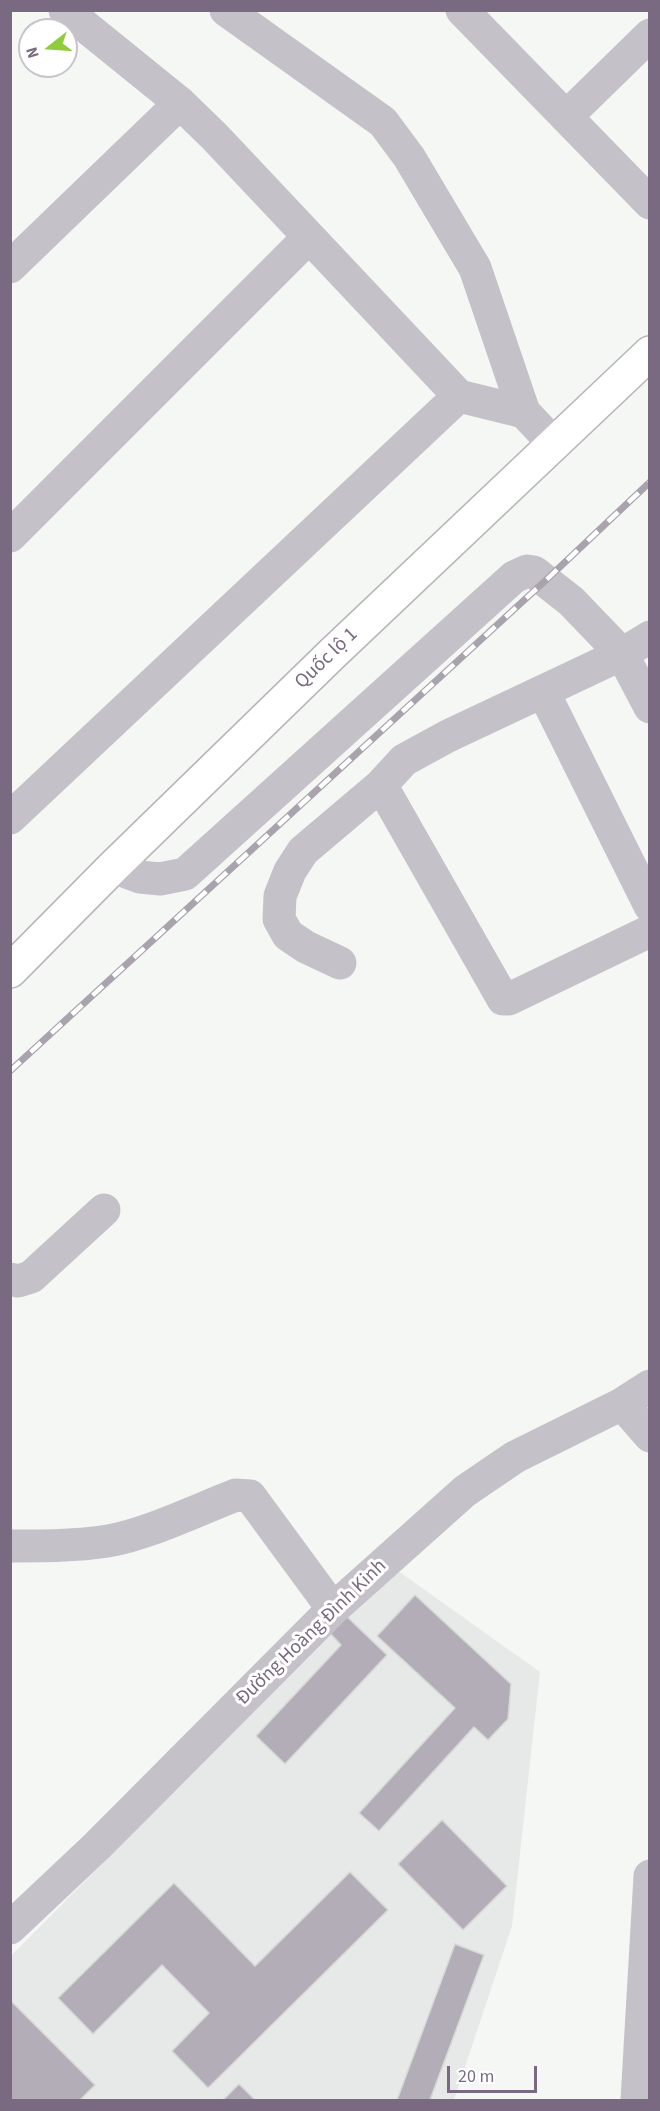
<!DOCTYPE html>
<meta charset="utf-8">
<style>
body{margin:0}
#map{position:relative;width:660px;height:2111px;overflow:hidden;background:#f5f7f5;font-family:"Source Sans 3",sans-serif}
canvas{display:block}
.frame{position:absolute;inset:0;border:12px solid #796a82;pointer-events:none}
.north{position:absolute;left:18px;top:18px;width:60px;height:60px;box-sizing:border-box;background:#fff;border:2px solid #c9c3cd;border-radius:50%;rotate:253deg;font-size:16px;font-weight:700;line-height:24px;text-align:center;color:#796a82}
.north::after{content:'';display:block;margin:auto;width:21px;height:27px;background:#90cd3e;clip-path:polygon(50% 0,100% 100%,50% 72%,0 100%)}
.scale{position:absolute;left:447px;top:2066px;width:90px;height:27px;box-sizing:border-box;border:3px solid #796a82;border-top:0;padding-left:8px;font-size:18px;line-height:21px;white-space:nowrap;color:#796a82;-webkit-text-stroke:4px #fff;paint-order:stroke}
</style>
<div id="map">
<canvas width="660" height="2111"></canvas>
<div class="frame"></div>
<div class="north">N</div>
<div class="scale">20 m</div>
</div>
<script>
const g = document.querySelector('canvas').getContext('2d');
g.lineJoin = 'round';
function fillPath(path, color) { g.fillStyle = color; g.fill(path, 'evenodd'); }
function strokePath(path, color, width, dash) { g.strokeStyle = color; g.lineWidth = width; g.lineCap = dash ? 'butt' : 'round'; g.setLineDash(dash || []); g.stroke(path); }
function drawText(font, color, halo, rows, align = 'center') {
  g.font = font + ' "Source Sans 3",sans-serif'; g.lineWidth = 6; g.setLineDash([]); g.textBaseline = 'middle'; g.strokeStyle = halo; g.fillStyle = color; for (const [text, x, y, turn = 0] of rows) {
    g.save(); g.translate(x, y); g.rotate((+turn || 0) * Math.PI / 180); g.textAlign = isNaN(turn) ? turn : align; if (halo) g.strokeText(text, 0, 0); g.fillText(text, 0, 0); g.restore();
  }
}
fillPath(new Path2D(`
 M394 1568 540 1672 512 1926 454 2100H11V1956Z`), '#e7e8e8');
const building = new Path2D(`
 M415 1595 511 1684 508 1719 488 1740 474 1727 379 1831 359 1813 455 1708 377 1636Z
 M342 1612 387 1655 285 1764 256 1736 341 1645 326 1629Z
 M442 1820 507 1886 463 1930 398 1864Z
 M350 1872 388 1910 208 2088 172 2051 209 2013 162 1965 93 2034 58 1998 174 1883 255 1966Z
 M455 1944 484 1955 430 2100H397Z
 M10 2000 95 2085 80 2100H10Z
 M239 2084 255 2100H223Z`);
fillPath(building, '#b3adb7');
strokePath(building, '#d7d9d7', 1.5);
const highway = new Path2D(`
 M10 971 113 867 332 654 650 353`);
strokePath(highway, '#b8b4ba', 36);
strokePath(new Path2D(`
 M65 10 180 103 215 137 459 396
 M226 10 383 122 409 157 475 268 524 412 554 444
 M462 10 650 203
 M566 117 650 35
 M10 267 180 103
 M10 536 309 237
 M543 691 650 906
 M381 785 503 999H509L650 931
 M10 818 459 396 524 412
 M113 867 140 877 160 879 185 874 514 577 527 571 534 572 571 601 622 654 650 707
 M340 963 306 947 288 935 279 919 280 896 290 871 303 851 381 785 404 760 448 736 622 654 650 637
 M10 1279 18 1281 31 1277 104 1210
 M622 1404 650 1436
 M10 1546C43 1546 76 1546 108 1541 148 1534 197 1510 236 1495L250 1496 333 1609
 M10 1928 97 1846 333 1609 465 1491 515 1457 622 1404 650 1386
 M637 2100 650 1876`), '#c5c1c8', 33);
strokePath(highway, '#fff', 33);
const rail = new Path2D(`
 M10 1071 545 581 650 482`);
strokePath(rail, '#a9a3ad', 7);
strokePath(rail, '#fff', 4.5, [14]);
drawText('20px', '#796a82', '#fff', [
 ["Quốc lộ 1",327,659,-44],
 ["Đường Hoàng Đình Kinh",312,1633,-44]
]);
</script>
